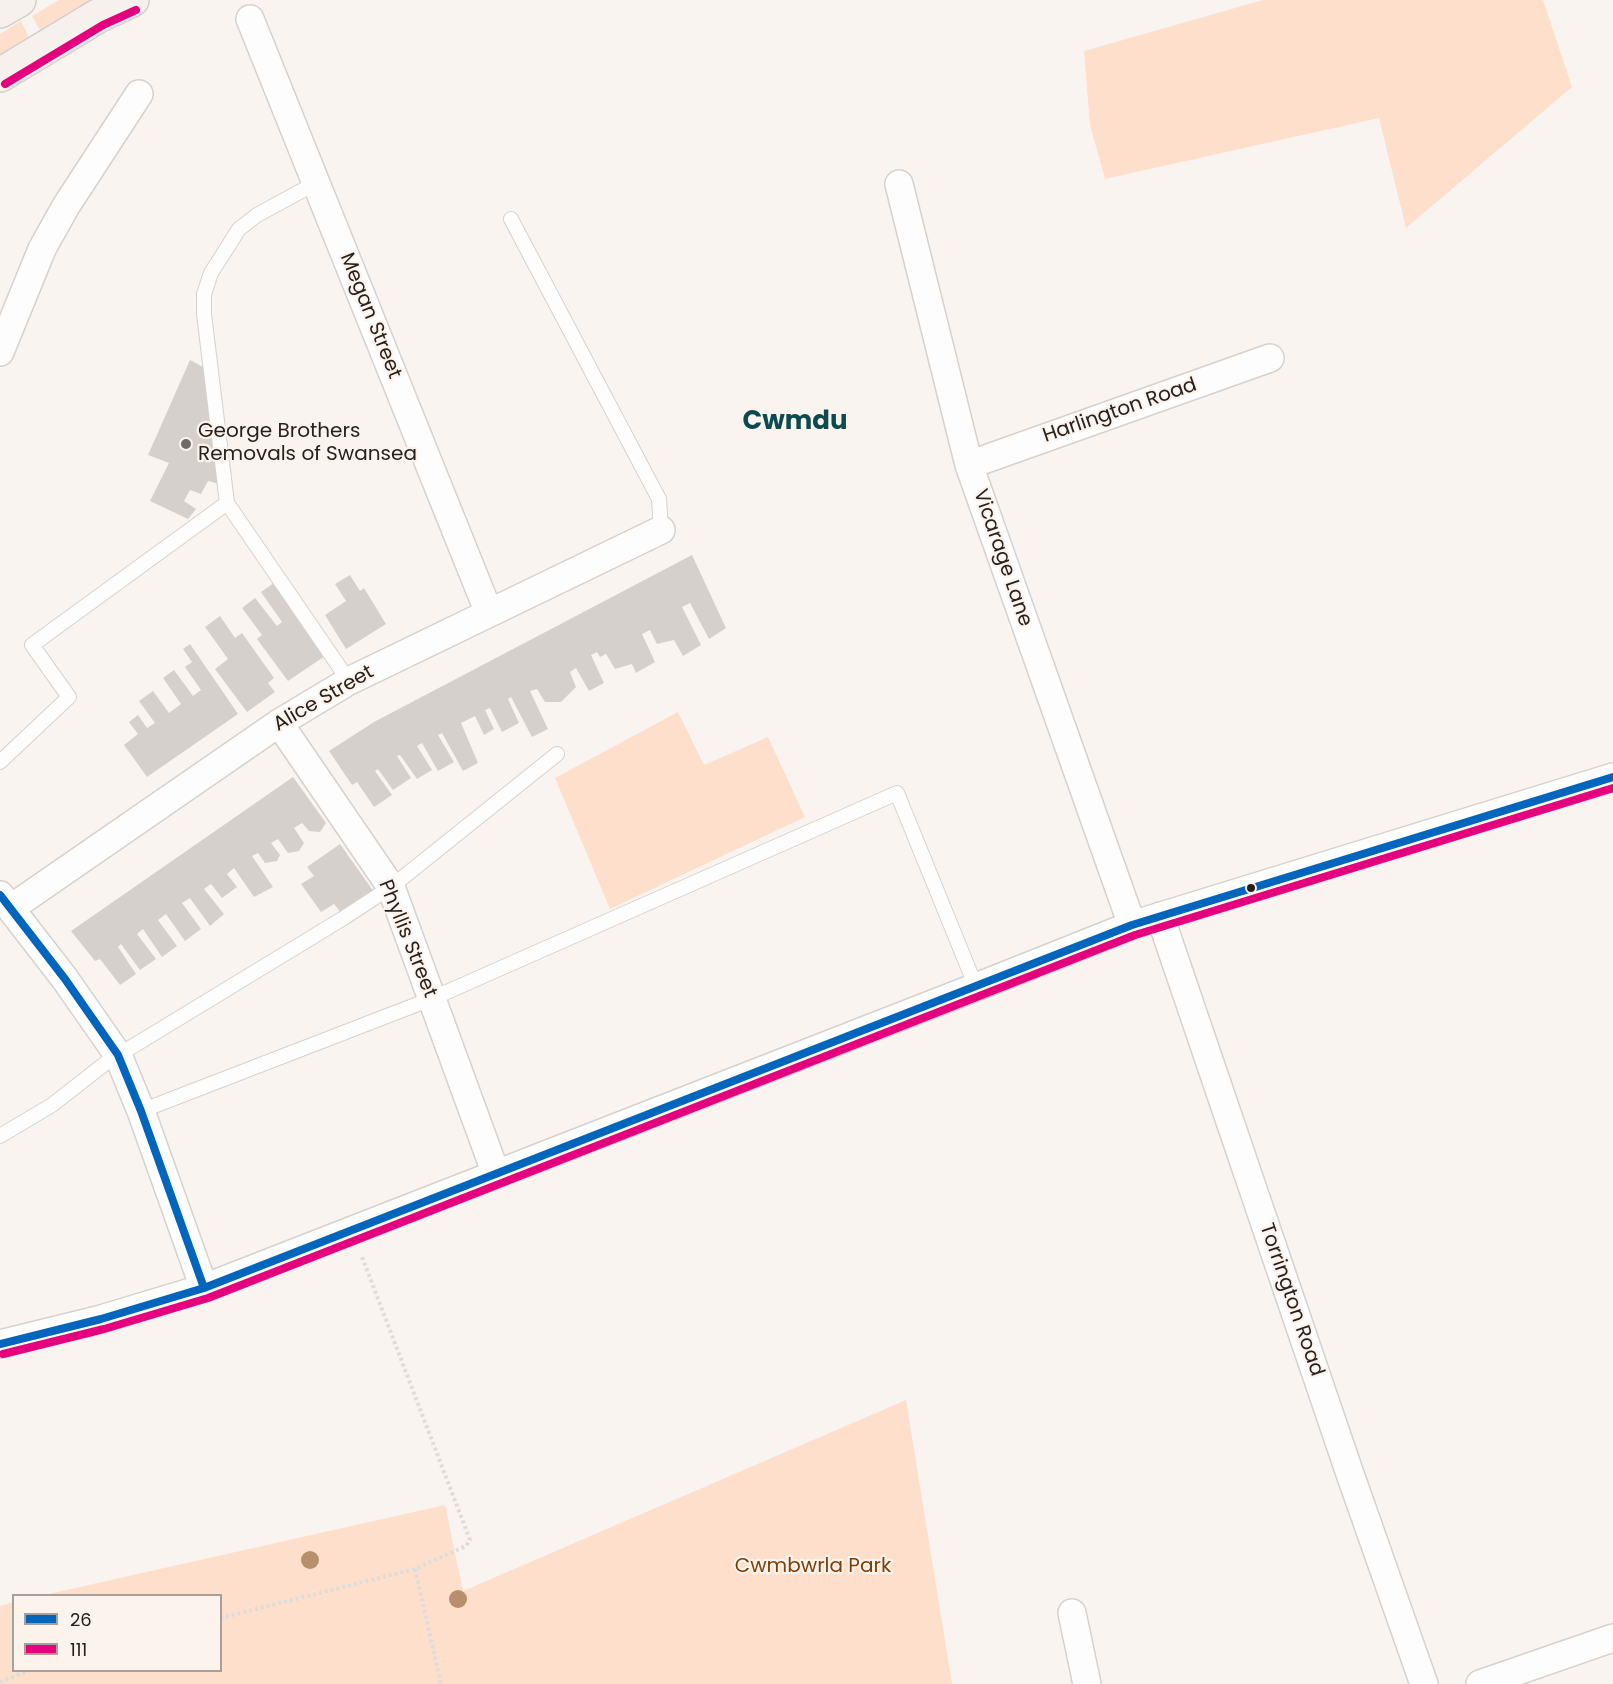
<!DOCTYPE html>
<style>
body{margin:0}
#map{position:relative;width:1613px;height:1684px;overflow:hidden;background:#faf4f0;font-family:Poppins,sans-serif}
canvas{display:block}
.legend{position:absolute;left:12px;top:1594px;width:210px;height:78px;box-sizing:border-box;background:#fdf3ed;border:2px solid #a79f9a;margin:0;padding:8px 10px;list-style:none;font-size:18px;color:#27211d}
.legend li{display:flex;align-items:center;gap:12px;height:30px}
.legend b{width:30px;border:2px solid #a79f9a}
</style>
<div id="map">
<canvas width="1613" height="1684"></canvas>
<ul class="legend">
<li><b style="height:8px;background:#0065bd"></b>26</li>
<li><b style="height:8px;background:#e5007d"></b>111</li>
</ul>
</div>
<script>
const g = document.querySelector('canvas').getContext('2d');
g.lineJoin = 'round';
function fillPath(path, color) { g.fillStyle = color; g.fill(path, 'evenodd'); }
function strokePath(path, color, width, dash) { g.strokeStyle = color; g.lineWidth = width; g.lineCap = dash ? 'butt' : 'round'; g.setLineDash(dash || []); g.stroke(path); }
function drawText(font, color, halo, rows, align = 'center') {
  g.font = font + ' Poppins,sans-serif'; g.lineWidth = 4.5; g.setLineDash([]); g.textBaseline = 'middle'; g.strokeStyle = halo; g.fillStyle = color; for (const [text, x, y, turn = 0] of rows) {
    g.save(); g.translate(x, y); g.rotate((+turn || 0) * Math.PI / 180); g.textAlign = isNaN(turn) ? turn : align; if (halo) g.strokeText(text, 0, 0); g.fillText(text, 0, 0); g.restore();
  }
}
fillPath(new Path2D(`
 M59 0H93L40 30 32 16Z
 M1263 0H1543L1572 87 1406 228 1379 118 1105 179 1090 125 1084 51Z
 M21 21 29 37 0 55V34Z
 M678 712 704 765 768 737 805 817 610 909 555 778Z
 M906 1400 952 1684H0V1606L13 1602 14 1670H220V1596L44 1595 445 1505 463 1591Z`), '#fddfcc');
fillPath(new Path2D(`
 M190 360 207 369 219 484 208 481 201 494 190 490 184 501 196 509 188 519 150 501 169 463 148 455Z
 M692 555 726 628 709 639 690 603 682 607 701 645 683 656 674 640 657 644 650 630 642 634 655 662 636 673 632 664 615 669 606 654 600 657 597 652 591 655 604 683 589 691 576 668 570 672 576 687 561 702H545L537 689 530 691 548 729 532 737 511 697 508 699 519 723 502 732 490 708 485 710 494 729 484 735 475 716 461 723 478 763 463 771 442 733 438 735 454 762 438 771 422 743 417 746 432 770 417 779 400 755 397 756 411 778 393 790 378 769 375 771 392 795 374 807 357 782 352 785 329 751 374 722Z
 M350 575 360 591 364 588 386 624 346 649 325 615 346 601 335 584Z
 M274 583 325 656 288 681 257 639 262 635 242 608 255 598 277 626 282 622 261 592Z
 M220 616 235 638 242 633 274 678 268 683 275 692 247 712 215 669 228 659 205 627Z
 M190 644 238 714 147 777 124 745 138 734 129 722 138 715 147 728 155 723 139 701 153 691 169 713 181 704 163 678 174 670 193 696 201 690 185 667 192 662 183 649Z
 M293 777 326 823 320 832 309 831 302 823 294 828 304 843 299 851 288 853 278 839 271 843 280 855 277 861 265 863 258 853 252 856 273 887 254 897 234 868 227 874 237 887 222 898 211 884 204 889 224 914 210 926 190 898 182 903 201 929 185 941 166 914 158 920 177 946 162 957 143 929 137 934 156 959 140 970 121 944 118 947 136 974 120 985 100 959 95 961 71 931Z
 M340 844 374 892 342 914 334 904 321 912 301 884 314 876 307 867Z`), '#d6d0cd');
const lane = new Path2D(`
 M316 183 257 215 239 229 211 273 204 294V314L227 503 349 681
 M511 219 659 499 661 530
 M0 762 69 697 32 645 227 503
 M141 1111 431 999 897 793 976 987
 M0 1136 52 1105 107 1062 342 919 391 887 557 754`);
const street = new Path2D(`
 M250 19 489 613
 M899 184 969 465 1132 925
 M0 352 42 249 66 206 139 94
 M969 465 1270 358
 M279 723 391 887 496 1174
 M0 895 65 979 118 1055 141 1111 204 1288
 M11 908 279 723 349 681 661 530
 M1160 916 1349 1471 1424 1684
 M0 1344 101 1319 204 1288 976 987 1132 925 1613 777
 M1072 1613 1087 1684
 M1480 1684 1613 1638`);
const primary = new Path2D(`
 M0 11 19 0
 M0 75 98 16 132 0`);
strokePath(lane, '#d7d1cd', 16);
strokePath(street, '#d7d1cd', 30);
strokePath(primary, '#d2cfcc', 36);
strokePath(new Path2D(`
 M415 1569 441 1684
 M220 1618 415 1569 466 1546 470 1540 362 1257
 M0 1682 30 1670`), '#dedcdb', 4, [3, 3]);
strokePath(lane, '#fefdfd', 14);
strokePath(street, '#fefdfd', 27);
strokePath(primary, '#f7f1ed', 33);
strokePath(new Path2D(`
 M0 895 65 979 118 1055 141 1111 204 1288
 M0 1344 101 1319 204 1288 1132 925 1613 777`), '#0065bd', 8);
strokePath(new Path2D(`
 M5 84 103 25 136 10
 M3 1354 104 1329 208 1298 1135 935 1613 788`), '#e5007d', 8);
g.fillStyle = '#b78f6c';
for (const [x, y] of [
 [310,1560],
 [458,1599]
]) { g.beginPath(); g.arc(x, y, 9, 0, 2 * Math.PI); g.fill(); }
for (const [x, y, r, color] of [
 [186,444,6,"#716b67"],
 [1251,888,5,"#27211d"]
]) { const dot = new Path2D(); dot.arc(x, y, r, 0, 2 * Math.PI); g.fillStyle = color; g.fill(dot); strokePath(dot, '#fdf3ed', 2); }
drawText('20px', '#27211d', '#fdf3ed', [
 ["Megan Street",370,316,68],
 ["Harlington Road",1120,411,-19],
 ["Vicarage Lane",1002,558,71],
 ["Alice Street",324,699,-30],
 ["Phyllis Street",407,939,68],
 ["Torrington Road",1291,1300,71]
]);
drawText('20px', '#27211d', '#fdf3ed', [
 ["George Brothers",198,432],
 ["Removals of Swansea",198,455]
], 'left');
drawText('20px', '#813d00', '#fdf3ed', [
 ["Cwmbwrla Park",813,1567]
]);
drawText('bold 26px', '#0b4b50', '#fdf3ed', [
 ["Cwmdu",795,422]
]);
</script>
